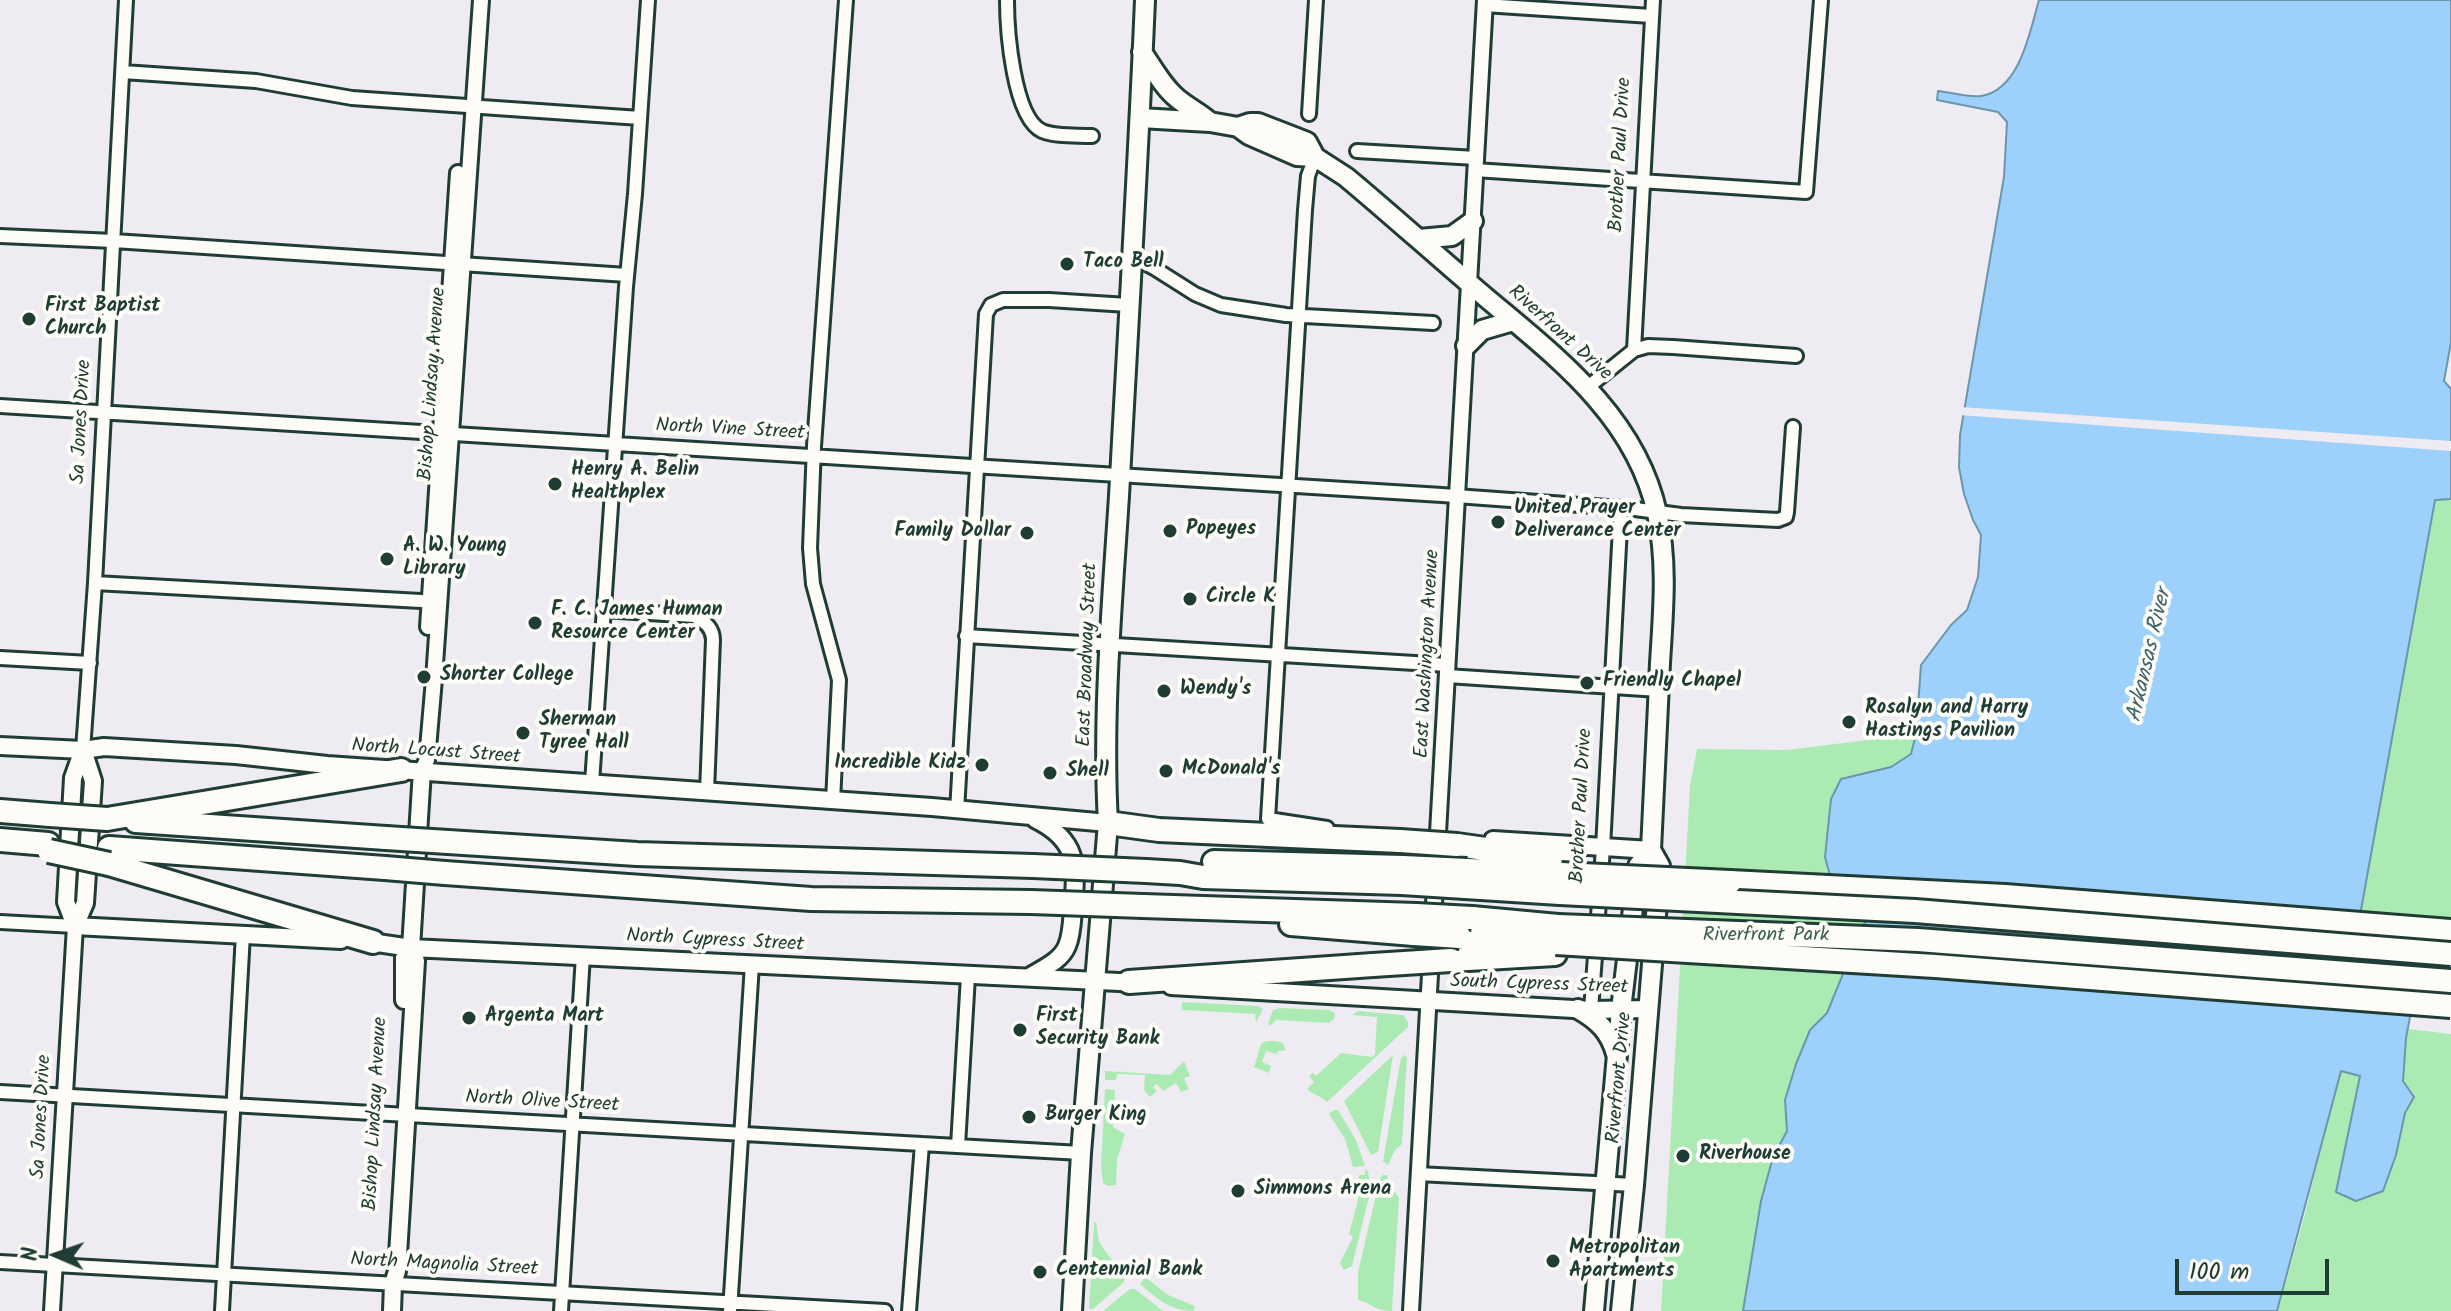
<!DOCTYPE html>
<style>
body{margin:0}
#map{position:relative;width:2451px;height:1311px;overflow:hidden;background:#eeecf2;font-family:Kalam,sans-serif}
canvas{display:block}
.north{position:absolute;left:16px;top:1215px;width:80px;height:80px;-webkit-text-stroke:6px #fdfcf7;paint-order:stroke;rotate:272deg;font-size:22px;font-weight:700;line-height:32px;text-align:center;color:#1f3d34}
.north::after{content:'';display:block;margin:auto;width:28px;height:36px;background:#1f3d34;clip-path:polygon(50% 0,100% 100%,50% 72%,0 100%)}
.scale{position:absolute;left:2175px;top:1259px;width:154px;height:36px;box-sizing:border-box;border:4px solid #1f3d34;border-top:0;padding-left:10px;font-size:24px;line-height:28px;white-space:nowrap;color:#1f3d34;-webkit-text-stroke:6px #fdfcf7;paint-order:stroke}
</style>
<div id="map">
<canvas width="2451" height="1311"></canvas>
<div class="north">N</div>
<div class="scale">100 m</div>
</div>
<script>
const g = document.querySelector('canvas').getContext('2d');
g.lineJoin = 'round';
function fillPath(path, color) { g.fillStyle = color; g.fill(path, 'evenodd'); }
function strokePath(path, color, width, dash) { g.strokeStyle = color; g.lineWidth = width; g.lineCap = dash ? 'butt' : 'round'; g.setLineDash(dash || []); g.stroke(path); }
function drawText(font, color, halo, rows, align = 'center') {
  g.font = font + ' Kalam,sans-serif'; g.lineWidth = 8; g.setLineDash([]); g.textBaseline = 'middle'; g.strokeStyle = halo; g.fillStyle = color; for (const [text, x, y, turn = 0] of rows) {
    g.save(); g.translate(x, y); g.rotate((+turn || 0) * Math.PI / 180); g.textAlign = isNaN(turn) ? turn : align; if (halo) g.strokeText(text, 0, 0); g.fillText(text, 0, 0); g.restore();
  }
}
fillPath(new Path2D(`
 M2451 499V950L2382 925 2361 911 2435 500Z
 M1916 734 1911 754 1891 767 1841 779 1889 885 1887 900 1862 925 1827 1014 1810 1030 1796 1064 1785 1100 1787 1131 1773 1157 1761 1201 1743 1311H1661L1690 786 1697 749 1787 750Z
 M1182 1002 1258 1006 1263 1009 1256 1022 1255 1014 1182 1010Z
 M1280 1008 1329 1010 1335 1013 1334 1019 1329 1023 1276 1020 1270 1026 1268 1024 1273 1010Z
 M1358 1011 1403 1015 1408 1022V1027L1327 1102C1320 1095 1313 1095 1307 1089L1314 1082 1309 1076 1313 1073 1316 1076 1341 1053 1372 1057 1375 1054 1377 1017 1352 1015Z
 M2408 1029 2451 1034V1311H2278L2305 1214 2340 1071 2406 1038Z
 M1272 1041 1282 1042 1286 1050 1278 1051 1277 1054 1266 1051 1262 1062 1271 1066 1269 1073 1254 1067 1261 1044 1266 1041Z
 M1393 1055 1378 1152 1371 1155 1344 1101Z
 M1404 1055 1407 1057 1402 1144 1395 1150 1388 1165 1383 1161 1401 1058Z
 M1184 1061 1190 1076 1184 1078 1189 1089 1181 1092 1176 1083 1163 1091 1157 1084 1153 1087 1157 1091 1150 1097 1144 1090 1145 1075 1117 1074 1116 1080H1105V1071L1170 1075Z
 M1105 1089 1115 1090 1113 1127 1125 1134 1117 1160 1116 1185 1108 1186 1103 1183 1101 1166Z
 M1334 1110H1338L1356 1140 1365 1166 1353 1167 1345 1139 1329 1114Z
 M1365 1168 1368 1172 1371 1189 1352 1266 1344 1270 1340 1263 1353 1237 1349 1234 1358 1200 1359 1175H1365Z
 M1383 1175H1387L1389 1184 1399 1198 1392 1311C1374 1311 1374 1304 1358 1300V1272L1380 1178Z
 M1096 1222 1099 1241 1103 1248 1125 1277 1124 1282 1093 1309H1089L1094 1223Z
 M1145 1277 1168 1295 1195 1306 1194 1311C1171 1311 1157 1299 1140 1284Z
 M1130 1289H1135L1163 1311H1103Z`), '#abebb3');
const water = new Path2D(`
 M2039 0H2451V342L2444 381 2451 389V499L2435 500 2357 932 2372 938 2451 953V982L2417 980 2406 1038 2403 1081 2414 1097 2405 1113 2396 1155 2383 1191 2356 1201 2336 1192 2360 1076 2341 1071 2277 1311H1743L1761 1201 1773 1157 1787 1131 1785 1100 1796 1064 1810 1030 1827 1013 1863 925 1887 900 1889 885 1887 878 1832 883 1825 857 1831 799 1841 779 1891 767 1911 754 1916 734 1921 665 1951 625 1967 610 1978 577 1981 535 1973 520 1964 494 1959 467 1960 435 2004 177 2007 122 1998 112 1937 100 1938 91C1950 92 1968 98 1981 96 2020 90 2030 31 2039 0Z`);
fillPath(water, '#9dd1fb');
strokePath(water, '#6b96ab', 2);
fillPath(new Path2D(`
 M1960 407 2451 441V451L1959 415Z`), '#eeecf2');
const minor = new Path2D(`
 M1007 0C1007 29 1013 117 1042 131 1056 137 1077 135 1092 136
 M1484 5 1651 16
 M123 72 256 81 352 98 640 118
 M1309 114 1316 0
 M1357 151 1476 158
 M1315 157 1308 176 1305 210 1268 819 1327 828
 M1475 170 1806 192 1821 0
 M0 236 114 241 627 275
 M1131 256 1154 268 1195 294 1221 305 1286 315 1433 323
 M1634 350 1648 346 1673 347 1796 356
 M1588 387 1634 350 1653 0
 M0 406 1442 495 1635 509 1681 515 1778 520 1786 517 1787 512 1793 427
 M95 583 439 602
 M605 610 694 616C705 621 713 628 713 640L707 792
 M966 636 1448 665
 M0 658 90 663
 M1447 676 1659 690
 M83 750 95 583 126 0
 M592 783 626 287 635 194 648 0
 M833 801 839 680 813 584 810 548 814 446 846 0
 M957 811 986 314 991 305 1003 300H1049L1128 305
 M0 922 75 926
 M1591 1010 1603 848 1621 508
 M0 1092 1081 1153
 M958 1146 968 976
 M1418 1174 1634 1185
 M0 1262 885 1311
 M222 1311 243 934
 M561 1311 583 955
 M730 1311 752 964
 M909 1311 922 1144`);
const tertiary = new Path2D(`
 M428 627 458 173
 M422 770 427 760 434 679 481 0
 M52 1311 75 926
 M1411 1311 1485 0`);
const secondary = new Path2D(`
 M0 746 83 750 104 747 236 755 327 765 932 807 1108 823
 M1493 840 1651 850
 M75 926 341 940
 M75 926 85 903 93 781 83 750
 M75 926 66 902 73 778 83 750
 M364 941 411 948 1140 983
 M1029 977C1042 969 1061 961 1067 946 1072 934 1072 921 1073 908 1077 865 1078 840 1035 819
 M1171 986 1591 1010 1649 1009
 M404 1000V958L411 948
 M392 1311 393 1284 397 1271 416 961 411 948 422 770`);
const primary = new Path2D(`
 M1142 52C1153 68 1163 87 1178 99 1189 108 1200 113 1210 122
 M1140 118 1210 122 1238 127 1250 123H1258L1307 142 1315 157
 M1238 127 1249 135 1297 156 1315 157 1346 177C1388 212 1428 248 1470 284 1545 349 1634 409 1657 513 1668 563 1663 613 1660 663 1657 726 1654 788 1651 850L1660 866 1634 1185 1621 1311
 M1419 239 1452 236 1473 221
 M1466 346 1482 330 1513 321
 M1578 1009C1598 1020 1610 1032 1616 1054
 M1072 1311 1081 1153 1108 823C1102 715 1112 605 1119 496 1128 331 1138 165 1145 0
 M1594 1311 1621 1010 1638 866 1651 850`);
const motorway = new Path2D(`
 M0 811 50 815
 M107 819 401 770
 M136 821 386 838
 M1108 823 1159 830 1400 841
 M0 840 48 844
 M448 842 637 854 1033 866
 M1457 845 1563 860
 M109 848 385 868
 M1214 862 1403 867
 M109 864 373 942
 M1467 870 1561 874
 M1146 871 1180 873 1203 877 1402 883
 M445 873 811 899 1031 902
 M1730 882 2005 896 2451 931
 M1465 887 1560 893
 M1143 906 1416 915
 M1472 918 1558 926
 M1291 924 1414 934
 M1460 937 1543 942
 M1451 960 1555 954
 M1129 982 1373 965`);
strokePath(minor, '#1f3d34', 18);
strokePath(tertiary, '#1f3d34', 20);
strokePath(secondary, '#1f3d34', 22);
strokePath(primary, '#1f3d34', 24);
strokePath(motorway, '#1f3d34', 28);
strokePath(minor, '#fdfcf7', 12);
strokePath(tertiary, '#fdfcf7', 14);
strokePath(secondary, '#fdfcf7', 16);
strokePath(primary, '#fdfcf7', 18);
strokePath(motorway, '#fdfcf7', 22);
const motorwayBridge = new Path2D(`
 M50 815 107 819
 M386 838 448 842
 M1400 841 1457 845
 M49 851 109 864
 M1033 866 1146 871
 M1403 867 1467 870
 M385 868 445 873
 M1561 874 1730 882
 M1402 883 1465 887
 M1560 893 1915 911 2451 954
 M1031 902 1143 906
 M1416 915 1472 918
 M1558 926 1918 940 2451 981
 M1414 934 1460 937
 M1556 943 1935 966 2451 1006
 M1373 965 1451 960`);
strokePath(motorwayBridge, '#1f3d34', 28, []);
strokePath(motorwayBridge, '#fdfcf7', 22);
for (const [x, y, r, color] of [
 [1067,264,8,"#1f3d34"],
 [29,319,8,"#1f3d34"],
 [555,484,8,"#1f3d34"],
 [1498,522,8,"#1f3d34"],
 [1170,531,8,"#1f3d34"],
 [1027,533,8,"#1f3d34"],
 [387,559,8,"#1f3d34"],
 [1190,599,8,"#1f3d34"],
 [535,623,8,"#1f3d34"],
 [424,677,8,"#1f3d34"],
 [1587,683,8,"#1f3d34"],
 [1164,691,8,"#1f3d34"],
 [1849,722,8,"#1f3d34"],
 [523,733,8,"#1f3d34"],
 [982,765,8,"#1f3d34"],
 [1166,771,8,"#1f3d34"],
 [1050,773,8,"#1f3d34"],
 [469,1018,8,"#1f3d34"],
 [1020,1030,8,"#1f3d34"],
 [1029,1117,8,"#1f3d34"],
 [1683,1156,8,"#1f3d34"],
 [1238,1191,8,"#1f3d34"],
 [1553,1261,8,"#1f3d34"],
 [1040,1272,8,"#1f3d34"]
]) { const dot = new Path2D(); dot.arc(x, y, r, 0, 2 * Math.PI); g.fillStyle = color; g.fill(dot); strokePath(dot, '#fdfcf7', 3); }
drawText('20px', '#1f3d34', '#fdfcf7', [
 ["Brother Paul Drive",1622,155,-87],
 ["Riverfront Drive",1559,334,42],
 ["Bishop Lindsay Avenue",434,384,-86],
 ["Sa Jones Drive",83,422,-87],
 ["North Vine Street",730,431,3],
 ["East Washington Avenue",1429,654,-87],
 ["East Broadway Street",1089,655,-88],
 ["North Locust Street",436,753,4],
 ["Brother Paul Drive",1583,806,-87],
 ["North Cypress Street",715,942,3],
 ["South Cypress Street",1539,986,2],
 ["Riverfront Drive",1621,1078,-85],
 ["North Olive Street",542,1103,3],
 ["Bishop Lindsay Avenue",377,1114,-87],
 ["Sa Jones Drive",43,1117,-87],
 ["North Magnolia Street",444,1266,3]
]);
drawText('bold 20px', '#1f3d34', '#fdfcf7', [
 ["Taco Bell",1083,264],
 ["First Baptist",45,308],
 ["Church",45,331],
 ["Henry A. Belin",571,472],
 ["Healthplex",571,495],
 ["United Prayer",1514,510],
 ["Deliverance Center",1514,533],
 ["Popeyes",1186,531],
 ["Family Dollar",1011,533,"right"],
 ["A. W. Young",403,548],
 ["Library",403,571],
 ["Circle K",1206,599],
 ["F. C. James Human",551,612],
 ["Resource Center",551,635],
 ["Shorter College",440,677],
 ["Friendly Chapel",1603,683],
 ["Wendy's",1180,691],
 ["Rosalyn and Harry",1865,710],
 ["Hastings Pavilion",1865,733],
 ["Sherman",539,722],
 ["Tyree Hall",539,745],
 ["Incredible Kidz",966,765,"right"],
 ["McDonald's",1182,771],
 ["Shell",1066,773],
 ["Argenta Mart",485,1018],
 ["First",1036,1018],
 ["Security Bank",1036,1041],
 ["Burger King",1045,1117],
 ["Riverhouse",1699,1156],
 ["Simmons Arena",1254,1191],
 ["Metropolitan",1569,1250],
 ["Apartments",1569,1273],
 ["Centennial Bank",1056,1272]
], 'left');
drawText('20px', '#3b604d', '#fdfcf7', [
 ["Riverfront Park",1766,937]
]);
drawText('italic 22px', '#3e6266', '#fdfcf7', [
 ["Arkansas River",2151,656,-77]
]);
</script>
